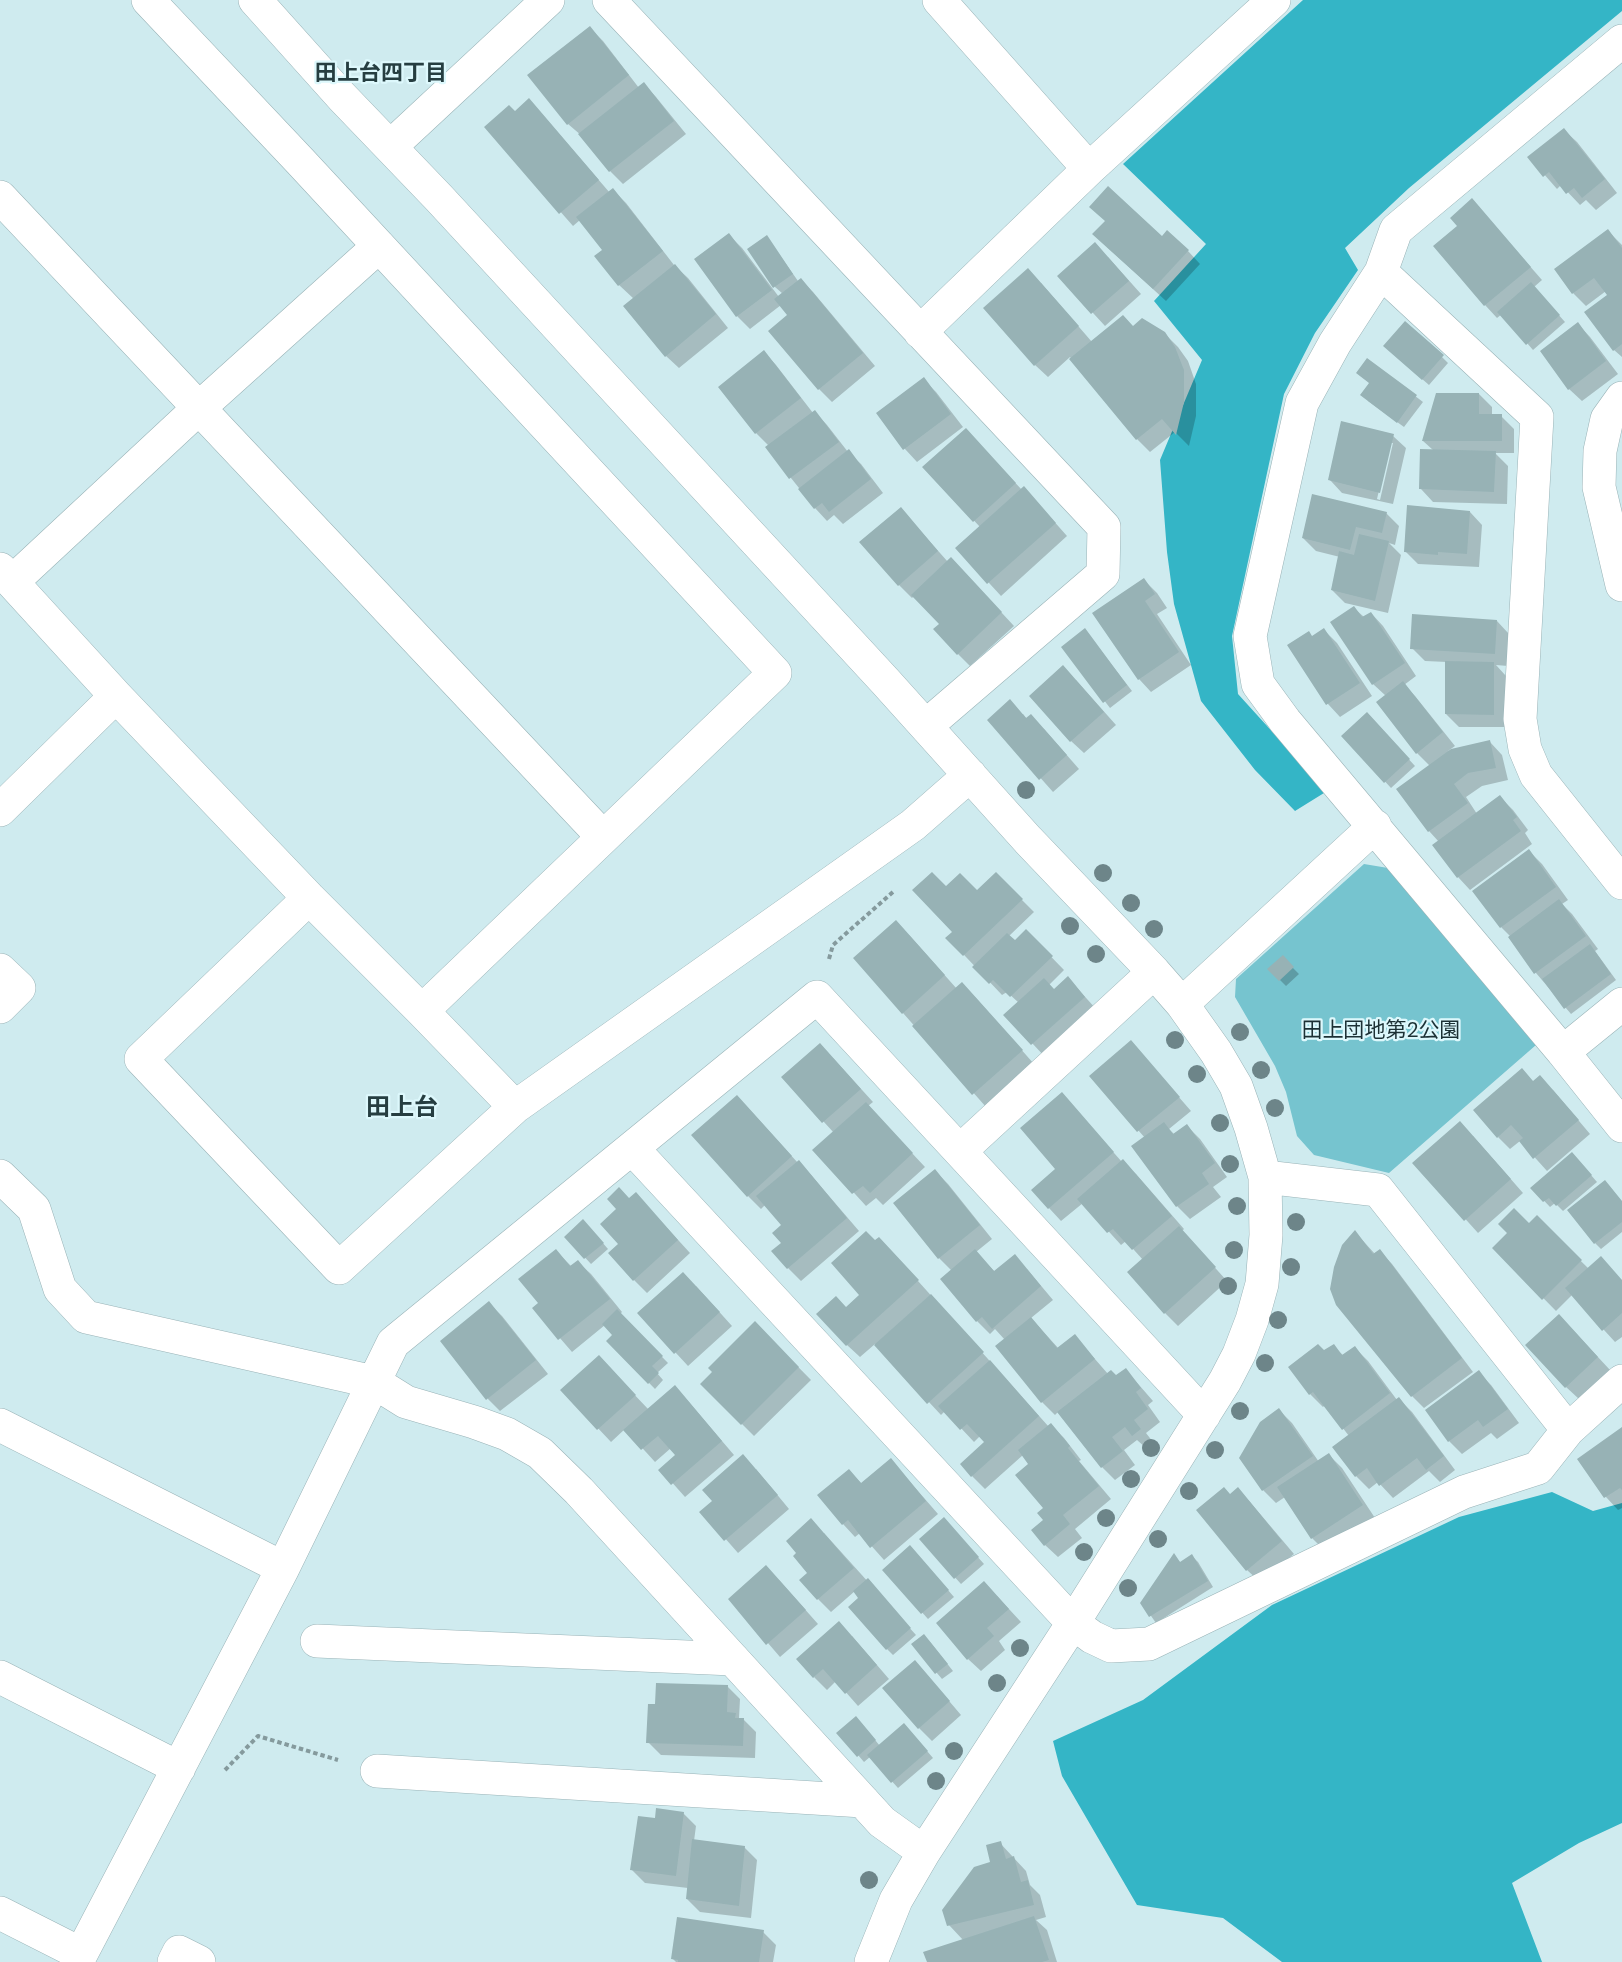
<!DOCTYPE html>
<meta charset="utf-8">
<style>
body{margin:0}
canvas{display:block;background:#cfebef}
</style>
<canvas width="1622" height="1962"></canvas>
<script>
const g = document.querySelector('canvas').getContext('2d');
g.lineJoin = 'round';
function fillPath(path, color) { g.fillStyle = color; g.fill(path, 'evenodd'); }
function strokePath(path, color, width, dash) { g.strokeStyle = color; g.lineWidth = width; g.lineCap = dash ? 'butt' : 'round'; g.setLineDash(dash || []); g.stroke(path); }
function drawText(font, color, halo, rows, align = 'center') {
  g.font = font + ' "DM Sans","Noto Sans JP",sans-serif'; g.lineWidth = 4.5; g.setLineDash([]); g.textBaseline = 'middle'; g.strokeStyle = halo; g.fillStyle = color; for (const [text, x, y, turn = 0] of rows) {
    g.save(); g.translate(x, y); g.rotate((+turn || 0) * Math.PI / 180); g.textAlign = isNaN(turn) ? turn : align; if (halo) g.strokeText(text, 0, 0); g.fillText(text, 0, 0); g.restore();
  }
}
fillPath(new Path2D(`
 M1364 864 1394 869 1536 1045 1389 1173 1314 1155 1297 1136 1286 1092 1275 1066 1235 997 1236 979Z`), '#76c4cf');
fillPath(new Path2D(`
 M1303 0H1622V11L1409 188 1345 248 1358 270 1315 333 1284 394 1232 636 1238 694 1287 748 1324 793 1295 811 1255 770 1201 701 1174 604 1167 552 1160 460 1202 360 1154 301 1206 244 1123 164Z
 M1552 1492 1593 1511 1622 1503V1823L1579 1843 1512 1883 1542 1962H1282L1223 1918 1137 1905 1062 1776 1053 1741 1143 1700 1272 1605 1459 1517Z`), '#34b5c6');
fillPath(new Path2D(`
 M590 28 603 41 639 88 644 84 656 97 686 134 623 184 610 171 582 136 568 124Z
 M515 113H541L610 193 613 190 626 203 674 265 688 278 728 328 679 368 666 356 634 299 619 285 604 250 580 220 573 226 486 127Z
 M1564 130 1577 142 1617 193 1596 210 1586 200 1580 205 1561 185 1557 189 1529 157Z
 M1472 200 1542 280 1534 287 1565 322 1533 350 1502 314 1497 318 1485 305 1459 226Z
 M1608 231 1622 245V357L1614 350 1609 295 1606 291 1586 306 1573 293Z
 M729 235 742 248 779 297 783 294 775 287 767 237 798 281 801 280 813 292 875 366 832 402 819 389 790 315 781 305 750 329 737 316Z
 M1162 238 1188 251 1200 264 1166 301 1107 247Z
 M1108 257 1141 294 1105 326 1059 276Z
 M1041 283 1092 342 1164 333 1178 347 1188 361 1196 384V416L1189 446 1175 432 1150 452 1137 439 1070 357 1048 377 1035 365Z
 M1578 324 1590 337 1618 374 1582 401 1569 389Z
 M764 352 776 365 813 413 815 412 827 425 848 452 861 464 883 493 843 524 834 515 827 521 815 508 767 448 769 446 756 433Z
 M1391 352 1442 357 1448 363 1429 385Z
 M1368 360 1423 402 1404 427 1368 401 1370 384Z
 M923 379 936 392 963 427 917 462 905 449 878 413Z
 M1479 394 1492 407V416H1501L1514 429V453H1495L1508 466 1507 504 1433 502 1421 489 1433 450 1423 441Z
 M1393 436 1406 448 1393 504 1342 493 1330 480ZM1390 443H1393L1380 500 1377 499Z
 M978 443 1022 490 1036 501 1067 536 1001 596 957 548 980 527 924 467Z
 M901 509 948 562 964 572 1014 626 970 666 958 654 941 624 914 596 912 598 899 585 862 543Z
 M1470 512 1482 525 1479 567 1418 564 1405 551Z
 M1386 513 1399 526 1395 545 1389 543 1401 555 1388 613 1345 603 1332 590 1340 557 1316 551 1303 538Z
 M1144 580 1157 593 1167 608 1157 614 1191 665 1151 692 1139 679Z
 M1354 608 1364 617 1371 613 1383 626 1416 676 1404 685 1415 696 1455 746 1448 751 1490 742 1502 755 1508 780 1482 786 1466 797 1477 814 1500 797 1513 810 1528 830 1525 833 1532 844 1470 890 1458 877 1439 842 1429 831 1430 766 1417 753 1378 703 1386 696 1373 684Z
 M1497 621 1509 634 1508 666 1496 665 1506 676V727H1459L1446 714 1447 662 1425 661 1412 648Z
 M1085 630 1132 691 1110 708 1063 647Z
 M1324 630 1337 643 1372 696 1340 717 1328 704 1289 646 1313 638Z
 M1076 680 1116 725 1084 753 1071 741Z
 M1023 714 1027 719 1044 729 1079 769 1053 792 989 720Z
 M1373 720 1415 766 1391 788 1343 736Z
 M1529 851 1542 864 1568 900 1562 904 1572 914 1598 949 1595 951 1616 980 1571 1014 1536 973 1511 937 1501 927Z
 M996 874 1034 912 1009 936 1015 942 1026 931 1064 970 1049 985 1054 990 1068 978 1097 1010 1045 1057 1006 1015 1019 1003 1007 992 1002 995 948 938 954 932 946 888 977 892Z
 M909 935 957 989 975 997 1034 1064 986 1107 903 1013Z
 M1288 963 1299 974 1286 986 1269 969Z
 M1131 1042 1191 1111 1169 1129 1175 1135 1187 1126 1200 1139 1227 1177 1213 1187 1221 1197 1190 1219 1177 1206 1133 1146 1145 1138 1091 1076Z
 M833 1058 873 1102 868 1106 925 1167 883 1205 876 1198 866 1206 815 1150 834 1133 783 1077Z
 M1534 1082 1553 1090 1590 1134 1547 1171 1520 1141 1510 1149 1498 1137Z
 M1062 1094 1122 1162 1136 1174 1184 1229 1182 1231 1227 1281 1178 1326 1165 1313 1143 1260 1126 1241 1121 1245 1083 1203 1061 1221 1049 1208 1057 1169Z
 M749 1109 798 1163 811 1175 859 1231 801 1281 788 1268 783 1244V1225L765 1205 761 1209 748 1196 693 1135Z
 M1473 1136 1523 1193 1478 1233 1415 1163Z
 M1578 1160 1597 1182 1563 1211 1555 1203 1550 1207 1532 1188Z
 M935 1171 948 1184 992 1239 976 1252 995 1272 1027 1269 1053 1300 1031 1318 1059 1349 1075 1336 1108 1374 1116 1377 1126 1370 1153 1401 1148 1405 1160 1422 1146 1433 1153 1442 1146 1448 1137 1440 1124 1450 1135 1465 1115 1480 1102 1467 1059 1411 1055 1415 1042 1402 1005 1340 995 1329 990 1334 977 1321 952 1271 939 1258 895 1203Z
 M629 1200 648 1207 690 1253 647 1293 634 1280 620 1244Z
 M1622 1202V1232L1601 1249 1595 1243Z
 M1537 1218 1589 1269 1622 1281V1337L1615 1342 1572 1295 1556 1311 1494 1248 1529 1225Z
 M589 1227 608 1249 591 1264 566 1237Z
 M1355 1232 1375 1254 1380 1251 1392 1264 1473 1372 1424 1408 1412 1396Z
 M875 1242 892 1252 1049 1427 1051 1425 1064 1438 1081 1460 1079 1461 1111 1499 1075 1529 1082 1538 1058 1557 1045 1545V1508L1030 1464 1023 1455 985 1489 972 1476 986 1442 980 1436 974 1442 945 1411 941 1415 875 1344 860 1357 847 1345V1309L862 1295Z
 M556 1251 572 1267 578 1262 591 1274 622 1312 620 1314 668 1363 657 1373 663 1380 655 1389 608 1341 614 1335 605 1325 572 1352 534 1308 540 1303Z
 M696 1286 732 1326 688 1366 639 1313Z
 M489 1303 502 1316 548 1374 500 1411 488 1399Z
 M755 1323 811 1380 754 1436 702 1384Z
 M1572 1329 1610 1370 1579 1399 1566 1387Z
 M1333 1346 1344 1356 1355 1348 1368 1361 1397 1400 1399 1399 1412 1412 1455 1470 1440 1482 1429 1471 1393 1498 1378 1482 1369 1489 1356 1476 1349 1436 1325 1405 1323 1407 1310 1394 1324 1352Z
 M611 1370 649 1410 687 1400 734 1455 685 1497 661 1470 678 1456 671 1448 655 1462 625 1429 611 1442 562 1390Z
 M1478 1372 1491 1385 1519 1423 1497 1439 1491 1433 1462 1454 1449 1441Z
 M1279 1410 1292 1423 1319 1462 1329 1455 1342 1468 1375 1518 1325 1551 1312 1538 1285 1497 1276 1503 1263 1490 1241 1458Z
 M1622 1429V1508L1618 1510 1606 1497 1579 1459Z
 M891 1460 938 1514 884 1560 860 1533 855 1537 843 1524 849 1471 862 1484Z
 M756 1469 789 1509 738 1553 702 1512Z
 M1238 1489 1250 1502 1294 1554 1260 1582 1247 1570 1230 1495Z
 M950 1526 984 1564 961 1584 921 1540Z
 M824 1533 916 1635 893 1655 887 1649 860 1598 855 1591 831 1612 818 1599 810 1573Z
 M916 1553 954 1597 928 1619 884 1570Z
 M1174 1556 1181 1563 1192 1556 1198 1562 1213 1587 1156 1623 1142 1603Z
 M779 1580 818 1624 780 1657 730 1599Z
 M997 1596 1021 1622 999 1641 1005 1650 981 1671 968 1659Z
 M852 1636 889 1679 858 1706 836 1681 827 1690 814 1677Z
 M930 1642 953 1671 942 1679 913 1645Z
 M927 1675 961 1715 932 1741 919 1728Z
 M727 1686 740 1699 739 1718 744 1720 756 1732 755 1758 661 1755 648 1742 656 1706Z
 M862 1724 880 1746 910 1731 933 1758 898 1788 870 1757 864 1762 839 1733Z
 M683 1813 696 1826 694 1841 744 1847 757 1860 751 1918 700 1912 687 1899 688 1888 645 1883 632 1870Z
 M1000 1843 1026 1871 1030 1885 1040 1895 1046 1917 1036 1920 1047 1930 1057 1962H928L963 1940 949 1925 992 1863Z
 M763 1932 776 1945 773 1962H676L672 1958Z`), '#0003');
fillPath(new Path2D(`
 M590 26 629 75 567 125 527 75Z
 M644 82 674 121 609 172 578 134Z
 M529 98 599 180 559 214 484 127 509 105 515 111Z
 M1564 128 1605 179 1582 198 1574 188 1566 194 1549 172 1543 177 1527 157Z
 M1108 186 1162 236 1167 230 1189 250 1153 289 1092 234 1105 221 1089 207Z
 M613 188 663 251 618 286 594 256 602 250 576 217Z
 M1472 198 1531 267 1484 306 1433 246 1457 226 1450 218Z
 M1608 229 1622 248V344L1613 351 1584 312 1607 295 1594 278 1572 294 1554 269Z
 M729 233 772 290 736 317 694 259Z
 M767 235 793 274 773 288 747 249Z
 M1095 242 1129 281 1091 314 1057 276Z
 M675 264 716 314 665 357 623 306Z
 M1028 268 1079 326 1034 366 983 308Z
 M801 278 863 353 818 390 768 331 787 315 774 299Z
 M1531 282 1560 315 1526 345 1497 312Z
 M1123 315 1133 326 1142 318 1165 332 1175 347 1184 370V402L1176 435 1162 419 1136 440 1069 359Z
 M1405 321 1444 355 1422 380 1383 346Z
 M1578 322 1606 361 1568 390 1540 351Z
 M764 350 801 398 755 434 718 387Z
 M1367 358 1417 395 1397 423 1360 395 1369 383 1356 373Z
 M924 377 951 414 903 450 876 413Z
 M1436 393H1479V414H1502V441H1422Z
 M815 410 839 442 789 479 765 447Z
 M1341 421 1394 434 1380 493 1328 480Z
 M966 428 1016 483 973 522 922 467Z
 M849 449 871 479 829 512 822 503 814 509 798 489Z
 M1420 449 1496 451 1494 492 1419 489Z
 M1024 486 1056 523 987 584 955 548Z
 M1312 494 1387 512 1382 533 1356 527 1350 550 1302 538Z
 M1407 505 1470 511 1467 554 1438 552V555L1404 552Z
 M901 507 938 551 898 586 859 542Z
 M1359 534 1389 541 1375 601 1331 590 1339 551 1354 555Z
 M951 557 1002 612 957 655 933 629 939 624 911 595Z
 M1144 578 1155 594 1145 601 1179 652 1138 680 1092 613Z
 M1354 606 1362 617 1371 612 1405 663 1372 685 1330 622Z
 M1412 614 1497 620 1495 654 1410 649Z
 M1085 628 1127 685 1103 703 1061 647Z
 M1324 628 1360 683 1326 705 1287 645 1309 631 1312 636Z
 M1445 661 1494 662V715L1445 714Z
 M1063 665 1104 712 1070 742 1029 696Z
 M1403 681 1443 732 1416 754 1376 702Z
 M1010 699 1026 718 1031 714 1067 755 1039 780 987 720Z
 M1367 712 1410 759 1384 783 1341 736Z
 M1490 740 1496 768 1468 773 1454 784 1468 803 1428 832 1396 789 1451 749Z
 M1500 795 1517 817 1513 820 1521 831 1457 878 1432 845Z
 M1529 849 1556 887 1500 928 1472 891Z
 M932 872 946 886 960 873 977 890 996 872 1023 899 963 956 945 938 952 932 912 890Z
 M1559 899 1586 936 1534 974 1508 937Z
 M896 920 945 975 902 1014 853 958Z
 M1026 929 1053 956 1010 997 993 980 989 984 972 967 1007 933 1015 940Z
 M1590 944 1611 974 1564 1009 1542 979Z
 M1283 955 1294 967 1279 981 1267 969Z
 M1068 976 1085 997 1031 1045 1003 1015 1044 978 1054 989Z
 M962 982 1023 1050 972 1095 912 1026Z
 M1131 1040 1180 1097 1137 1132 1089 1076Z
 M820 1043 861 1089 822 1123 781 1077Z
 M1522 1068 1533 1081 1540 1075 1579 1120 1533 1159 1519 1141 1523 1138 1511 1125 1497 1138 1473 1110Z
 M1062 1092 1114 1152 1048 1209 1031 1190 1055 1169 1020 1128Z
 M737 1095 792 1156 747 1197 691 1135Z
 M866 1102 913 1153 870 1193 863 1186 852 1194 812 1150Z
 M1460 1121 1511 1179 1464 1221 1412 1163Z
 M1164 1122 1173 1134 1187 1124 1215 1163 1202 1173 1209 1184 1176 1207 1131 1146Z
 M1572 1152 1592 1175 1556 1206 1549 1198 1543 1202 1530 1188Z
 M1123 1159 1172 1216 1132 1250 1113 1229 1107 1233 1077 1199Z
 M799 1160 847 1218 787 1269 771 1251 781 1243 772 1233 781 1225 756 1196Z
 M935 1169 980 1225 938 1259 893 1203Z
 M1605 1180 1622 1201V1222L1594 1244 1567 1210Z
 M619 1187 629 1198 636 1192 678 1240 633 1281 608 1253 618 1244 600 1224 616 1209 607 1199Z
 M1514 1208 1529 1223 1537 1215 1582 1260 1542 1300 1492 1248 1507 1233 1498 1224Z
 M583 1219 604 1243 584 1259 564 1237Z
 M1179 1226 1216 1267 1164 1314 1127 1272Z
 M1355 1230 1373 1254 1380 1249 1462 1358 1411 1397 1336 1305 1330 1289 1334 1267 1342 1245Z
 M866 1231 875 1240 879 1237 919 1280 846 1346 816 1314 836 1296 846 1307 859 1295 831 1263Z
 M556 1249 570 1266 578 1260 610 1299 558 1340 532 1308 538 1303 518 1279Z
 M975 1249 994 1271 1015 1254 1041 1286 992 1329 982 1317 976 1322 940 1279Z
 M1601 1256 1622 1280V1313L1602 1331 1565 1288Z
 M683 1272 720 1312 674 1354 637 1313Z
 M931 1294 984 1352 927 1404 874 1345Z
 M489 1301 536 1360 486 1400 440 1341Z
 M617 1309 663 1356 652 1366 659 1373 648 1384 606 1341 612 1335 602 1324Z
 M1559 1314 1598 1357 1565 1388 1525 1345Z
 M1031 1317 1057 1348 1075 1334 1095 1359 1041 1403 995 1346Z
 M755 1321 799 1367 741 1425 700 1384 712 1372 708 1368Z
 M1318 1344 1324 1350 1334 1344 1342 1355 1355 1346 1390 1393 1342 1430 1313 1392 1309 1395 1288 1367Z
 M599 1355 636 1395 597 1430 560 1390Z
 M990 1360 1039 1416 971 1477 960 1464 984 1442 967 1424 960 1430 938 1406Z
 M1126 1368 1141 1388 1136 1392 1148 1409 1134 1420 1141 1429 1132 1436 1125 1427 1112 1437 1123 1451 1101 1468 1057 1412 1111 1370 1116 1375Z
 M1479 1370 1508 1409 1483 1427 1478 1420 1448 1442 1425 1410Z
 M675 1385 722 1441 671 1485 658 1470 675 1455 658 1436 641 1450 623 1430Z
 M1399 1397 1444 1456 1426 1470 1417 1458 1379 1486 1367 1468 1355 1477 1332 1447Z
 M1279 1408 1313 1456 1262 1491 1239 1458 1260 1422Z
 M1051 1423 1070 1446 1068 1448 1099 1486 1063 1515 1070 1524 1044 1546 1031 1530 1043 1520 1037 1513 1043 1508 1015 1475 1028 1464 1018 1450Z
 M1622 1427V1490L1620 1488 1604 1498 1577 1459Z
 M1329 1453 1363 1505 1311 1539 1277 1487Z
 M743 1454 778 1495 724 1541 699 1512 712 1501 702 1490Z
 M891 1458 926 1501 870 1548 848 1520 842 1525 817 1495 849 1469 861 1483Z
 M1224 1487 1230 1494 1238 1487 1282 1541 1246 1571 1196 1510Z
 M944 1517 979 1557 954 1579 919 1539Z
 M811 1518 854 1568 817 1600 799 1580 807 1573 793 1556 796 1553 786 1541Z
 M910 1545 949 1590 921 1614 882 1570Z
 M1174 1553 1180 1562 1192 1554 1208 1581 1149 1617 1140 1603Z
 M766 1565 806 1610 766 1645 728 1599Z
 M868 1578 911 1628 886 1650 848 1607 858 1598 853 1591Z
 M984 1581 1009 1609 987 1628 994 1636 967 1660 936 1623Z
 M839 1621 877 1665 845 1694 823 1669 813 1678 796 1659Z
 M924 1634 948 1664 935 1674 911 1644Z
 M915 1660 950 1701 918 1729 882 1688Z
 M656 1683 728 1685 727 1712 736 1713 735 1718H744L743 1746 646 1743 648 1704H655Z
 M856 1716 876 1740 857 1757 836 1733Z
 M904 1723 928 1751 891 1783 867 1755Z
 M656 1808 684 1812 676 1876 630 1870 638 1816 655 1818Z
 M692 1839 745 1846 739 1906 686 1899Z
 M1001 1841 1006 1859 1014 1856 1021 1882 1028 1880 1034 1905 947 1926 942 1910 974 1867 990 1862 986 1845Z
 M1034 1916 1049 1960 1042 1962H927L923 1952Z
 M677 1917 764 1930 759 1962H678V1960L671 1959Z`), '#97b2b5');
const minor = new Path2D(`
 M148 0 300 161 775 673 422 1011
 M255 0 342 97 439 198 885 681 1028 840 1154 972 1182 1004 1216 1052 1236 1086 1251 1128 1265 1177 1266 1235 1262 1284 1252 1320 1239 1354 1225 1381 1073 1623 924 1852 896 1900 871 1962
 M609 0 1104 527 1103 574 926 726
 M939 0 1089 169
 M1622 41 1396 230 1381 272 1335 343 1302 403 1250 636 1258 684 1285 721 1563 1052 1622 1126
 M390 147 548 0
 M0 197 603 837
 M1381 272 1537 417 1520 719 1525 749 1536 775 1622 883
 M920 332 1089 169 1274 0
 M1622 398 1607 419 1600 451 1599 487 1622 585
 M0 569 116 696 309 898 422 1011 515 1107
 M12 582 199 408 379 246
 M0 810 116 696
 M309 898 141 1059 339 1268 515 1107 913 825 970 775
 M0 970 19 988 0 1007
 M1182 1004 1375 826
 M1563 1052 1622 1004
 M632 1148 1073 1623 1092 1637 1111 1646 1149 1644 1464 1492 1538 1468 1568 1430 1622 1381
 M960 1151 1154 972
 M0 1176 34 1209 60 1289 86 1317 374 1382 406 1402 474 1422 507 1434 540 1453 579 1491 882 1822 924 1852
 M1265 1177 1378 1190 1568 1430
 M0 1425 283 1568
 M317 1641 733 1659
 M0 1677 179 1768
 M377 1771 863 1801
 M0 1913 81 1954
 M77 1962 283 1568 393 1343 817 997 1204 1415
 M174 1962 179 1952 199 1962`);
strokePath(minor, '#99b3b7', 34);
strokePath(new Path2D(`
 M829 959 833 945 893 892
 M225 1770 258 1736 338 1760`), '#859a9d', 4, [4.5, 3]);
strokePath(minor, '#fff', 33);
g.fillStyle = '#6d8589';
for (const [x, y] of [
 [1026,790],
 [1103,873],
 [1131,903],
 [1070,926],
 [1154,929],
 [1096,954],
 [1240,1032],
 [1175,1040],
 [1261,1070],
 [1197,1074],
 [1275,1108],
 [1220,1123],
 [1230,1164],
 [1237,1206],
 [1296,1222],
 [1234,1250],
 [1291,1267],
 [1228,1286],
 [1278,1320],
 [1265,1363],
 [1240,1411],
 [1151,1448],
 [1215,1450],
 [1131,1479],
 [1189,1491],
 [1106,1518],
 [1158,1539],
 [1084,1552],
 [1128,1588],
 [1020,1648],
 [997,1683],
 [954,1751],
 [936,1781],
 [869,1880]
]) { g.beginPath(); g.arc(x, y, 9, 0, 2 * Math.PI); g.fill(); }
drawText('21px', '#1c3135', '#ddf8fc', [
 ["田上団地第2公園",1381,1031]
]);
drawText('bold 22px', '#263e41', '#ddf8fc', [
 ["田上台四丁目",381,74]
]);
drawText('bold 24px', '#263e41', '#ddf8fc', [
 ["田上台",402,1109]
]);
</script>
